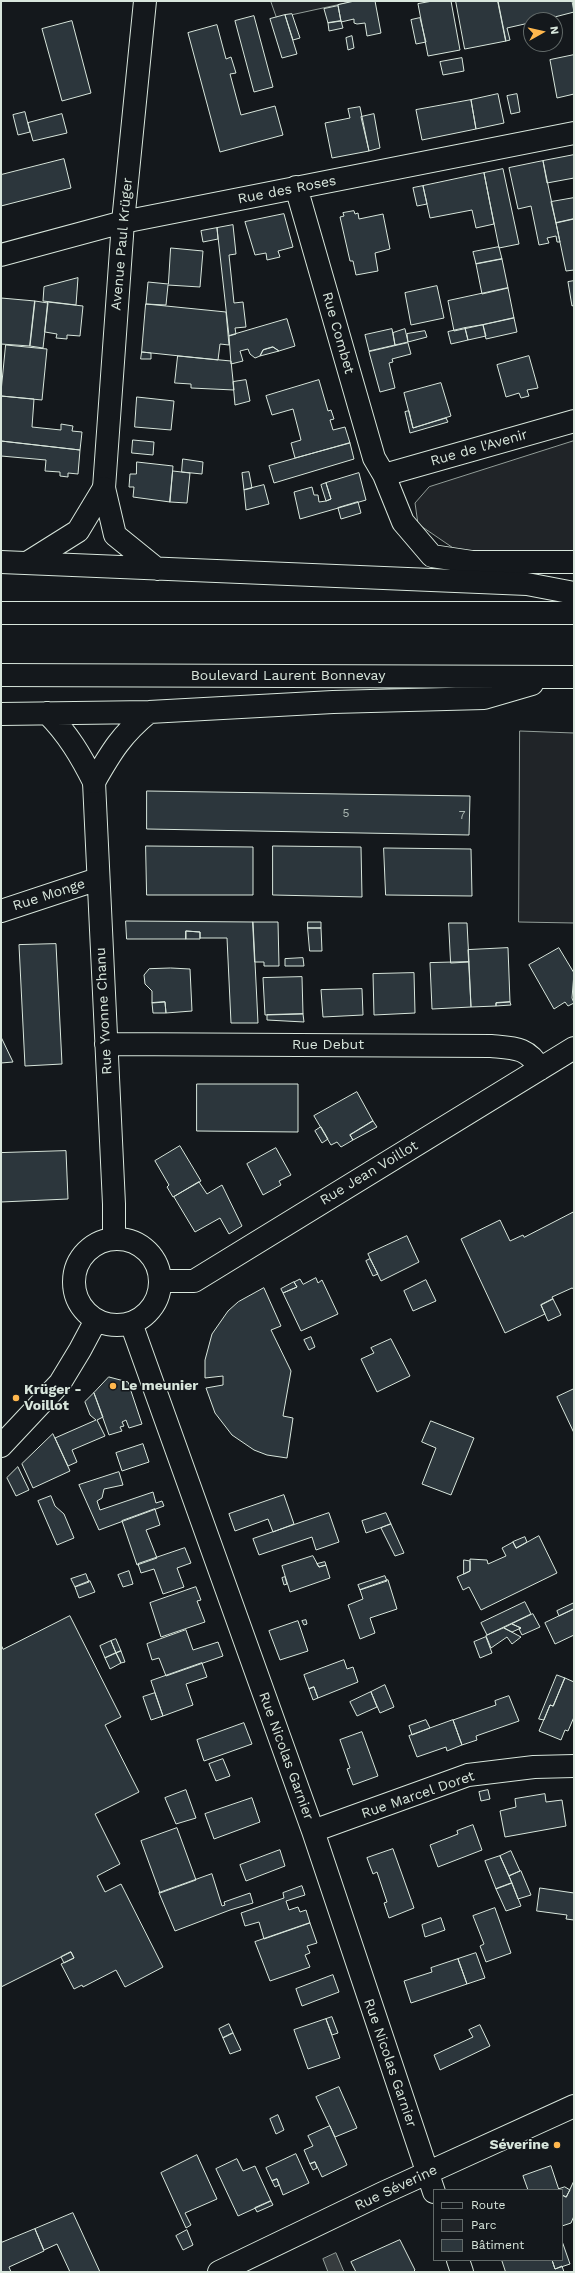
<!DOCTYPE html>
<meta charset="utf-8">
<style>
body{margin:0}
#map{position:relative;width:575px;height:2273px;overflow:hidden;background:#14181c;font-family:"Work Sans",sans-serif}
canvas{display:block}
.frame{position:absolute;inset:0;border:2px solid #d8e6dc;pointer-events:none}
.legend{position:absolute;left:433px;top:2189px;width:130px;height:72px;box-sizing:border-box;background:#14181c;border:1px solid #626a69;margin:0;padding:5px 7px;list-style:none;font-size:12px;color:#d8e6dc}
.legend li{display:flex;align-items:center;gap:8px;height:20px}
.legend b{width:20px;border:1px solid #626a69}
.north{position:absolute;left:523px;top:12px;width:40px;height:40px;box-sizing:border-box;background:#14181c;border:1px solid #626a69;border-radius:50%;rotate:82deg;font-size:11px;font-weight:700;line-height:16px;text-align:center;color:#d8e6dc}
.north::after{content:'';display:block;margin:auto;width:14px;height:18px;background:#ffb74d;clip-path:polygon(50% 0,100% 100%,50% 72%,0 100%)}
</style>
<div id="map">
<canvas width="575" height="2273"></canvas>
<div class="frame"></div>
<ul class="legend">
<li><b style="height:5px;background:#14181c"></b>Route</li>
<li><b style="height:11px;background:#202428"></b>Parc</li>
<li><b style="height:11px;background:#2c363c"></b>Bâtiment</li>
</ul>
<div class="north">N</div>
</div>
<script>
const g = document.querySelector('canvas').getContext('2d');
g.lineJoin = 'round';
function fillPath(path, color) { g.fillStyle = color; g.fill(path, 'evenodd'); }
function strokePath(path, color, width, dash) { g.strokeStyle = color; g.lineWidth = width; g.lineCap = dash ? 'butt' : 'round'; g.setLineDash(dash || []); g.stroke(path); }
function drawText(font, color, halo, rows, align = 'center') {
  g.font = font + ' "Work Sans",sans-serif'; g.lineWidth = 3; g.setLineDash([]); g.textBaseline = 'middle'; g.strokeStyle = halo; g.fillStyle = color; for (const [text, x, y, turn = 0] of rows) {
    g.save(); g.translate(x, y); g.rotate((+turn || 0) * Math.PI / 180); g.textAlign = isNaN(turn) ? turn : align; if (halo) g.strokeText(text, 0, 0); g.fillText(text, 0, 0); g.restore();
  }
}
const green = new Path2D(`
 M271 1H355L277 18Z
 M574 441V554H462L418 524 415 503 429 487Z
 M520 731 574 733V923L519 922Z`);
fillPath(green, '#202428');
strokePath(green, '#939e99', 1);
const water = new Path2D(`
 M336 2253 344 2272H328L323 2259Z`);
fillPath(water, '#363b3e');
strokePath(water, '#939e99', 1);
const building = new Path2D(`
 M355 1H375L381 33 367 36 365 23 357 24 354 23V19L341 22 338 5Z
 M433 1H451L460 50 428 56 418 4Z
 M456 1H498L506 41 465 49Z
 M498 1H572L574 12 543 20H531V31L529 23 507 28 510 40 506 41Z
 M338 6 341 21 328 23 324 9Z
 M292 14 300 38 293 40 285 15Z
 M285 15 297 54 282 58 270 19Z
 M254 16 273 87 254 92 235 21Z
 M554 16V20H543L544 19Z
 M420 18 426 42 416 44 411 20Z
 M72 21 91 93 62 101 42 29Z
 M341 21 343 28 329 31 328 23Z
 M217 25 226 59 231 57 236 73 230 74 241 115 275 106 283 135 220 152 188 33Z
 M352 36 354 48 348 50 346 38Z
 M574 55V94L557 98 550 60Z
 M462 58 464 71 443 75 440 62Z
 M498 94 504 123 476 129 471 100Z
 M517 94 520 112 511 114 507 96Z
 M471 100 476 129 422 140 416 110Z
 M360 107 369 151 332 158 325 123 350 118 348 109Z
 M25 112 30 132 18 135 13 115Z
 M62 114 67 133 33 141 28 123Z
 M374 114 380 148 369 151 361 117Z
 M574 155V178L547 183 543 161Z
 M64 159 71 188 1 206V175Z
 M543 161 560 242H557L556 236 547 238 549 243 539 245 531 206 518 209 509 168Z
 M503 169 519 244 499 248 484 173Z
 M484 173 494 224 476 228 472 210 430 218 423 186Z
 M423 186 427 204 417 206 413 188Z
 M574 198V219L556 223 551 202Z
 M354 211 355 214 358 213 359 219 383 214 390 249 375 253 378 271 356 275 353 261H350L340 217 344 216 343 213Z
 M284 214 293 247 278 251 280 257 267 260 266 253 255 255 245 222Z
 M574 219V270L566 271 556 223Z
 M233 225 236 254 229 255 234 303 243 302 246 327 235 328 236 334 229 336 217 228Z
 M217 228 218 239 203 242 201 231Z
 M499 247 502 259 476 264 473 252Z
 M171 248 203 251 200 287 168 285 166 305 146 304 148 282 168 284Z
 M502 259 508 288 482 294 476 264Z
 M78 278 76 305 43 301 44 287Z
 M574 281V305L572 306 568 282Z
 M437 286 444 318 411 325 405 293Z
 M508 288 514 318 454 331 448 301Z
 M1 298 35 301 30 346 1 344Z
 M35 301 48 303 43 348 30 346Z
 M48 302 83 306 80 336 67 335V339L56 338 57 334 45 332Z
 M146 304 226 312 229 345 220 344 218 360 142 352Z
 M514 318 517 332 486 339 483 325Z
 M287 319 295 346 279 351 273 347 263 350 260 356 255 358 250 354 248 349 240 351 243 361 231 364 229 336Z
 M483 325 486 336 468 340 465 328Z
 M465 328 468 340 451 344 448 332Z
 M392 329 395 345 369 351 365 335Z
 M405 329 408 342 395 345 393 333Z
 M425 331 427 337 408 342 407 334Z
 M408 343 411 354 392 359 393 362 389 363 395 388 380 392 369 352Z
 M6 345 47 349 42 400 1 396Z
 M273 347 279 351 260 356 263 350Z
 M142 352 151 353V359H141Z
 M178 356 231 361 234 390 191 388V384L175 383Z
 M529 356 538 388 527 390 529 396 521 398 519 393 506 397 497 365Z
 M246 380 250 401 235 405 233 382Z
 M319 380 328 411 331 410 334 419 330 420 333 430 345 427 350 443 295 458 291 443 301 440 293 409 272 415 266 396Z
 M441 383 451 416 413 428 404 393Z
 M1 396 34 399 32 427 61 430V424L73 426 72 431 82 432 80 450 1 441Z
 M137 397 174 401 171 430 135 427Z
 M409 411 413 428 446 418 448 422 410 433 405 412Z
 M133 440 154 442 153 455 132 453Z
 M1 441 80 450 78 474 68 473V477L60 476V472L45 471 46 460 1 456Z
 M350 443 354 459 274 483 269 466Z
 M183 459 203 462 202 474 182 472Z
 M137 462 173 466 170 502 133 497 134 487H129L130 474H136Z
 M173 471 190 473 187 503 170 502Z
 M249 472 252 488 244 490 242 473Z
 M359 473 366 500 300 519 294 492 312 487 314 495H318L319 502 326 501 331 499 326 483Z
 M326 483 331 499 326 501 321 485Z
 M264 485 269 504 246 510 244 490Z
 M358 502 361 513 341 519 338 508Z
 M147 791 470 796 469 835 147 829Z
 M146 846 253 847V895H147Z
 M273 846 361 847 362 897 273 895Z
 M384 848 471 849 472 896 386 895Z
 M126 921 253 922 258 1023H231L227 938H200V932L186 931V939H127Z
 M253 922H278L279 966H264V962H255Z
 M308 922H321V928H308Z
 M449 923H467L469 962 451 963Z
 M308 928H321L322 951H310Z
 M186 931 200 932V939H186Z
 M56 944 62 1064 25 1066 19 945Z
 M508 948 510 1002 496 1003V1006L471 1007 468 950Z
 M559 948 574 973 572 998 574 1003 568 1006 565 1002 554 1009 529 965Z
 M303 958 304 966H285V959Z
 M469 962 471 1007 432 1009 430 963Z
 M171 968 190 969 192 1011 166 1013 165 1002 152 1003V991L145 984 144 975 149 969Z
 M414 973 415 1013 374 1015 373 974Z
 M302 977 303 1014 265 1015 263 978Z
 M362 989 363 1015 323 1017 321 990Z
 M165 1002 166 1013H153L152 1003Z
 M510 1002 511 1005 496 1006V1003Z
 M303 1014 304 1022 267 1020V1015Z
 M1 1037 13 1062 1 1063Z
 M197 1084H298V1132L197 1131Z
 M357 1092 373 1121 350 1135 353 1140 341 1147 337 1142 331 1145 314 1116Z
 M373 1121 377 1127 353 1140 350 1135Z
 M321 1127 328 1139 322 1143 315 1131Z
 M180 1146 201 1181 173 1197 167 1187 169 1185 155 1161Z
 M276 1148 291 1175 279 1181 281 1185 263 1195 247 1164Z
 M66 1151 68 1199 1 1202V1153Z
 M199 1182 207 1194 222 1185 242 1226 229 1234 220 1218 195 1232 174 1197Z
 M574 1212V1289L572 1288 552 1297 553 1299 541 1305 545 1314 505 1333 461 1239 500 1220 510 1241 523 1235 524 1237Z
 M407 1236 419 1262 381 1281 368 1254Z
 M370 1259 378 1274 373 1276 366 1261Z
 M316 1278 318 1283 322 1280 338 1314 301 1331 283 1293 297 1287 294 1282 300 1279 303 1284Z
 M426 1280 436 1301 413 1311 404 1291Z
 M294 1282 297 1287 283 1293 281 1289Z
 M264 1288 281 1326 271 1330 291 1371 283 1416 293 1418 287 1458 267 1455 254 1450 232 1435 215 1413 206 1388 223 1385V1376L205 1378V1360L212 1334 228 1311 238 1302Z
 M553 1299 561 1315 548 1321 541 1305Z
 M311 1337 315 1347 309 1350 304 1340Z
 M391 1339 410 1376 377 1392 361 1359 374 1353 371 1348Z
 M109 1377 128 1382 142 1424 129 1428 126 1420 122 1422 124 1426 120 1427 122 1431 109 1435 94 1393Z
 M574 1389V1433L557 1397Z
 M94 1393 103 1417 97 1420 105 1436 72 1450 77 1462 68 1466 55 1438 96 1420 90 1415 85 1402Z
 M431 1421 474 1438 451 1495 422 1484 436 1448 422 1442Z
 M53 1434 70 1471 33 1488 22 1464Z
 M143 1444 149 1462 122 1471 116 1453Z
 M18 1467 29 1490 16 1496 7 1478Z
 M119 1472 123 1485 104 1489 102 1498 97 1501 100 1510 153 1492 156 1503 162 1501 164 1506 99 1530 79 1485Z
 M284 1495 294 1524 273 1532 268 1519 235 1531 229 1514Z
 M51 1496 55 1506 64 1514 74 1538 57 1545 38 1501Z
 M155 1509 160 1525 146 1530 157 1558 137 1565 122 1521Z
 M329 1513 339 1542 316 1550 312 1537 259 1555 253 1539Z
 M386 1513 391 1524 366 1533 362 1521Z
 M391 1524 404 1553 395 1556 381 1528Z
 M539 1536 557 1573 481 1610 469 1587 463 1590 457 1577 470 1571V1559L487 1560 488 1564 506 1556 502 1548 513 1542 516 1548Z
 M525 1537 527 1542 516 1548 513 1542Z
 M185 1548 191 1563 177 1568 184 1587 163 1594 154 1569 141 1573 138 1564Z
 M313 1556 319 1567 326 1565 330 1578 290 1592 282 1566Z
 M464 1560 470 1561V1571L464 1574Z
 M325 1562 326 1565 319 1567 317 1564Z
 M129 1571 133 1584 123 1587 118 1575Z
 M86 1574 89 1582 75 1587 71 1579Z
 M385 1576 387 1581 360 1590 358 1585Z
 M285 1577 287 1584 284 1585 282 1578Z
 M388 1580 397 1609 370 1618 375 1633 360 1639 348 1605 363 1599 360 1590Z
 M90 1581 95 1592 79 1598 75 1587Z
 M196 1587 201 1600 197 1601 205 1622 161 1637 150 1603Z
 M525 1602 531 1614 487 1635 481 1623Z
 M574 1603V1609L559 1616 557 1611Z
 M574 1609V1635L555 1644 545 1623Z
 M533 1614 540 1627 522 1635 519 1629 521 1628 512 1624Z
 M70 1616 121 1717 105 1725 139 1792 95 1814 120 1864 97 1876 105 1892 121 1884 163 1967 125 1987 116 1970 83 1987 82 1985 74 1989 61 1964 74 1958 71 1952 1 1987V1645L3 1649Z
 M306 1620 307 1624 304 1625 302 1621Z
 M298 1621 308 1651 280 1660 269 1631Z
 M512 1624 521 1628 512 1632 504 1628Z
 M504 1628 521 1637 512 1644 507 1637 491 1648 486 1636Z
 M186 1630 193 1650 218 1642 223 1656 166 1676 159 1658 152 1660 147 1644Z
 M486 1637 492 1653 480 1658 474 1642Z
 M116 1639 121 1651 116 1653 111 1641Z
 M111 1641 116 1653 105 1658 100 1646Z
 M121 1651 125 1662 121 1663 116 1653Z
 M116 1653 121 1663 110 1669 105 1658Z
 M344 1660 347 1669 353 1667 358 1682 318 1698 314 1687 309 1689 304 1675Z
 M202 1663 207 1677 186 1684 193 1705 163 1716 151 1681Z
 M557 1675 565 1678 553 1706 550 1705 544 1720 539 1719Z
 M565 1678 574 1682V1717L568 1731 565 1730 561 1740 539 1731 550 1705 553 1706Z
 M385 1685 394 1707 380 1713 371 1692Z
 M314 1687 318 1698 313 1700 309 1689Z
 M371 1692 377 1707 357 1716 350 1702Z
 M155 1693 163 1716 151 1720 143 1697Z
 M509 1696 519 1721 476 1736 477 1740 462 1745 453 1720 496 1705 495 1701Z
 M426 1720 430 1728 412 1735 409 1726Z
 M453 1720 462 1745 447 1751 446 1747 417 1757 409 1736Z
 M244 1723 252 1744 204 1761 197 1740Z
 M362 1732 378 1776 353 1785 347 1769 350 1768 340 1740Z
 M223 1759 230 1776 216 1781 209 1764Z
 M186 1790 196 1818 176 1824 165 1798Z
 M488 1790 490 1799 481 1801 479 1792Z
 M545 1794 546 1802 562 1800 566 1826 505 1837 500 1811 516 1807 515 1799Z
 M252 1798 260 1822 214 1839 205 1814Z
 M473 1825 482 1850 438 1867 430 1845 458 1834 457 1831Z
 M177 1828 196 1880 160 1893 141 1841Z
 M393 1849 414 1908 389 1918 384 1903 387 1902 377 1872 373 1874 367 1858Z
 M280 1850 285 1866 246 1881 240 1865Z
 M511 1851 520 1871 509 1876 500 1856Z
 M500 1856 512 1883 496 1889 485 1861Z
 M521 1871 531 1895 518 1899 509 1876Z
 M212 1874 222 1906 225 1905 224 1902 250 1893 253 1903 230 1910 175 1931 159 1893Z
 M512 1883 521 1906 506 1911 496 1889Z
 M302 1886 305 1895 286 1901 289 1910 298 1907 300 1912 306 1910 310 1923 264 1939 259 1922 245 1926 241 1913 284 1898 283 1893Z
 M540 1888 574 1893V1920L566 1919 567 1915 537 1911Z
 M495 1908 511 1953 486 1962 480 1946 484 1944 473 1916Z
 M441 1918 445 1930 425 1937 422 1925Z
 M310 1923 317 1943 307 1946 310 1953 305 1955 310 1967 270 1981 255 1942Z
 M71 1952 74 1958 64 1963 61 1957Z
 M476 1953 485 1978 467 1984 458 1959Z
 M458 1959 467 1984 411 2003 404 1981 432 1972 431 1968Z
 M333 1975 339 1992 302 2006 296 1989Z
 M332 2017 338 2033 332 2035 326 2019Z
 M326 2019 340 2058 308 2069 294 2030Z
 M229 2024 233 2033 223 2038 219 2029Z
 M480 2025 490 2046 440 2070 434 2055 473 2037 469 2030Z
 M233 2033 241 2050 230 2054 223 2038Z
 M339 2087 357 2128 335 2137 316 2097Z
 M278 2115 284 2130 276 2134 270 2119Z
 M330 2126 347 2165 322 2177 315 2162 310 2164 304 2150 313 2146 308 2136Z
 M296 2154 309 2183 283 2195 277 2179 272 2181 266 2168Z
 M197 2155 217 2199 185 2213 191 2225 186 2228 161 2173Z
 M237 2159 243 2171 255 2166 271 2201 238 2216 216 2169Z
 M315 2162 317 2168 313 2170 310 2164Z
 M551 2166 559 2190H528L523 2176Z
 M277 2179 279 2185 275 2187 272 2181Z
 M574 2181V2216L571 2223 562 2226V2195L566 2197Z
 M565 2187 570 2190 566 2197 562 2195V2190L559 2189Z
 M271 2201 273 2205 257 2212 255 2208Z
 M73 2213 100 2272H70L57 2244 44 2250 35 2229Z
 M35 2229 44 2251 9 2267 11 2272H1V2243Z
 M187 2230 193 2245 183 2250 176 2236Z
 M400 2240 415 2270 413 2272H356L351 2262Z
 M562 2241 570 2264 555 2269 552 2260H562Z
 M502 2260H552L555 2269 562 2266 564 2272H506Z`);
fillPath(building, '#2c363c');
strokePath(building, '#d8e6dc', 1);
const minor = new Path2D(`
 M296 187 374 458 384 475 403 522 432 556 472 562H574
 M1 255 123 222 574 133
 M384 475 574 421
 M104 488 123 222 145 1
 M94 782 114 1204V1239
 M1 911 98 879
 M106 1044 491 1046C514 1048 528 1047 540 1069
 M74 1282a43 43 0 1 1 86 0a43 43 0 1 1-86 0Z
 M160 1281H194L574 1048
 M131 1323 313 1831 434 2192
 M1 1446 60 1383 80 1350 96 1320
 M313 1831 468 1775 534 1767 574 1766
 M458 2260 462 2272
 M219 2272 383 2193 574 2106`);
const highway = new Path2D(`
 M104 488 115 535 157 569
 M1 562 527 584 574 593
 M27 563 78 531 104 488
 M1 613H574
 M1 675 574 677
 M47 713C68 734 81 756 94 782
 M1 714 149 712 333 702 484 698 532 684
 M94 782C111 752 122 734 149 712`);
strokePath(minor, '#d8e6dc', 24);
strokePath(highway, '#d8e6dc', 24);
strokePath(minor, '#14181c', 22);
strokePath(highway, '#14181c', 22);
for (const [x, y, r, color] of [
 [113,1386,4,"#ffb74d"],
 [16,1398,4,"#ffb74d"],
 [557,2145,4,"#ffb74d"]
]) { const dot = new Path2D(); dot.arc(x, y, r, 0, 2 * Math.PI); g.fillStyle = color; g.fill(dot); strokePath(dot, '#14181c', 1.5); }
drawText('12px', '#adbab4', null, [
 ["5",346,813],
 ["7",462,815]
]);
drawText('14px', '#d8e6dc', '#14181c', [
 ["Rue des Roses",287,190,-11],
 ["Avenue Paul Krüger",122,244,-85],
 ["Rue Combet",338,333,74],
 ["Rue de l'Avenir",479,448,-16],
 ["Boulevard Laurent Bonnevay",288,676],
 ["Rue Monge",49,895,-18],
 ["Rue Yvonne Chanu",104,1011,-93],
 ["Rue Debut",328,1045],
 ["Rue Jean Voillot",369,1173,-31],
 ["Rue Nicolas Garnier",286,1756,70],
 ["Rue Marcel Doret",418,1795,-19],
 ["Rue Nicolas Garnier",390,2063,71],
 ["Rue Séverine",396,2188,-25]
]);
drawText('bold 14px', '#d8e6dc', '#14181c', [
 ["Le meunier",121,1386],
 ["Krüger -",24,1390],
 ["Voillot",24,1406],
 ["Séverine",549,2145,"right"]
], 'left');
</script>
